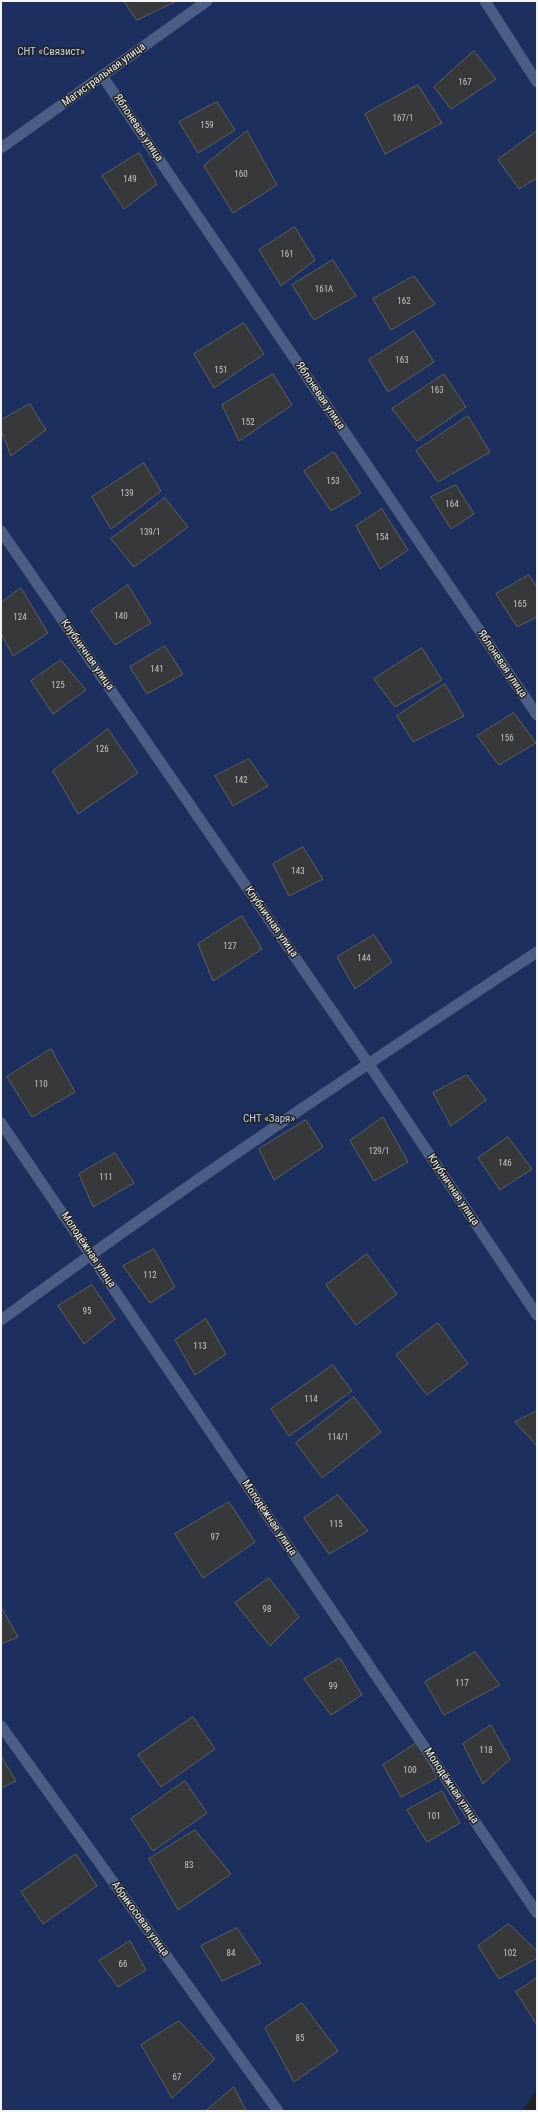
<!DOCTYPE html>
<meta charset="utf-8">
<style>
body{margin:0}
#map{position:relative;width:538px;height:2112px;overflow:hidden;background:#222325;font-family:"Roboto Condensed",sans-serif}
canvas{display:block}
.frame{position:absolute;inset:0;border:2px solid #f4f5f6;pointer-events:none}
</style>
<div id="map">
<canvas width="538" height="2112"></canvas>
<div class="frame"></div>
</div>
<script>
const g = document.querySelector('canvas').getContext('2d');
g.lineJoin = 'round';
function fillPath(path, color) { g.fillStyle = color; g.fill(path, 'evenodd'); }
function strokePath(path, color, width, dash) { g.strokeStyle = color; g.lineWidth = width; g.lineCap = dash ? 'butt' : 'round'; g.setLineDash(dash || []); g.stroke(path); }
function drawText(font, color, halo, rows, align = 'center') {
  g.font = font + ' "Roboto Condensed",sans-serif'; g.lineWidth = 3; g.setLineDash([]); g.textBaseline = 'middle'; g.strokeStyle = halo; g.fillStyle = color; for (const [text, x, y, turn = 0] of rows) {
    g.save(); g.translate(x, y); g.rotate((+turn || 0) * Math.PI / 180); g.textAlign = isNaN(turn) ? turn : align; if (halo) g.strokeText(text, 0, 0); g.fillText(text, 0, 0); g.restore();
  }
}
fillPath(new Path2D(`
 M1 1H537V2090L522 2111H1Z`), '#1d2f5e');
const building = new Path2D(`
 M124 1H177L137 20Z
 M474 51 496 79 451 109 434 87Z
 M418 85 442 123 385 154 365 114Z
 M217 102 235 130 198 153 179 122Z
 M247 131 277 185 233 213 204 166Z
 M537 131V178L519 189 498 160Z
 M139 153 157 184 124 209 102 176Z
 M295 227 315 260 281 286 259 250Z
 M333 260 356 296 314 320 292 285Z
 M414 276 435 304 391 330 373 299Z
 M244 323 264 354 214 388 194 354Z
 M414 331 434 362 388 392 369 360Z
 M273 374 292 405 239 441 222 405Z
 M444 374 466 407 417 441 392 409Z
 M30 404 46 430 11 456 1 430V420Z
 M468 416 490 452 438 482 416 451Z
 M334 452 361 493 331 511 304 471Z
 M144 463 161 491 111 529 92 497Z
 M456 485 474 514 451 529 431 497Z
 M165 498 188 527 134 567 111 539Z
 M382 509 408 550 380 569 356 526Z
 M529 575 537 587V617L517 627 496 594Z
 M128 585 151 623 115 645 91 611Z
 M21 588 48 633 13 656 1 634V603Z
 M165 646 183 674 147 694 130 667Z
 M422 648 442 680 395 707 374 679Z
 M61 660 86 690 53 714 31 681Z
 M445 684 464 716 413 742 397 716Z
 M514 713 536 743 499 765 477 736Z
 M108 729 138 773 78 814 53 771Z
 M249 759 268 786 233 806 215 776Z
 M303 847 323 879 289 896 273 864Z
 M242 916 262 949 213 981 198 944Z
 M374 935 392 962 355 989 337 957Z
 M51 1049 75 1092 32 1117 7 1077Z
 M467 1075 486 1100 451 1126 433 1093Z
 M383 1117 408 1162 374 1181 350 1141Z
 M306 1120 323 1147 274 1180 259 1149Z
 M508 1137 532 1169 500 1190 478 1158Z
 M115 1153 134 1183 93 1207 79 1174Z
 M154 1249 175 1287 150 1303 123 1266Z
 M367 1254 397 1294 356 1325 326 1285Z
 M92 1285 115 1319 84 1344 58 1306Z
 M206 1319 226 1354 195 1375 175 1340Z
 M438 1323 468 1364 427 1395 396 1355Z
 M333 1365 352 1391 289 1436 271 1409Z
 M354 1397 381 1432 322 1478 296 1443Z
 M537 1411V1446L515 1422Z
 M338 1495 368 1531 329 1554 304 1518Z
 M229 1502 255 1542 203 1578 175 1534Z
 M269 1578 299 1617 270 1646 235 1603Z
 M1 1607 18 1637 1 1644Z
 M475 1652 500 1685 444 1715 425 1682Z
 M340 1658 362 1695 331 1715 304 1679Z
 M193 1717 215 1749 161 1787 138 1755Z
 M491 1725 510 1759 483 1784 463 1744Z
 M418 1742 437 1778 401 1797 383 1765Z
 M1 1756 16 1781 1 1788Z
 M185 1781 207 1813 153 1851 131 1819Z
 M442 1791 460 1823 427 1842 407 1810Z
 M195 1830 231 1874 178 1910 149 1859Z
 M76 1854 97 1886 43 1924 21 1892Z
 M509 1924 537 1951V1958L499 1979 478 1946Z
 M237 1928 261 1963 222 1981 201 1946Z
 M130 1941 146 1970 118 1987 99 1961Z
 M537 1978V2025L516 1992Z
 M302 2003 338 2051 294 2082 265 2028Z
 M179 2021 215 2059 172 2098 141 2045Z
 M234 2087 246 2111H206Z`);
fillPath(building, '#37383a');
strokePath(building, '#5f6062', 1);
strokePath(new Path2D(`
 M485 1 537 82
 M103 77 537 715
 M1 148 207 1
 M1 531 368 1063 537 1315
 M1 1123 537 1913
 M1 1320C175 1192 356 1071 537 952
 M1 1726 278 2111`), '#4c5e86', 11);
drawText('9px', '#c5c6c7', null, [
 ["167",465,83],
 ["167/1",403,119],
 ["159",207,126],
 ["160",241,175],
 ["149",130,180],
 ["161",287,255],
 ["161А",324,290],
 ["162",404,302],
 ["163",402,361],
 ["151",221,371],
 ["163",437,391],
 ["152",248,423],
 ["153",333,482],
 ["139",127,494],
 ["164",452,505],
 ["139/1",150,533],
 ["154",382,538],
 ["165",520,605],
 ["140",121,617],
 ["124",20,618],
 ["141",157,670],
 ["125",58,686],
 ["156",507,739],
 ["126",102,750],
 ["142",241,781],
 ["143",298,872],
 ["127",230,947],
 ["144",364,959],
 ["110",41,1085],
 ["129/1",379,1152],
 ["146",505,1164],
 ["111",106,1178],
 ["112",150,1276],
 ["95",87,1312],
 ["113",200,1347],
 ["114",311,1400],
 ["114/1",338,1438],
 ["115",336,1525],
 ["97",215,1538],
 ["98",267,1610],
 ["117",462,1684],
 ["99",333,1687],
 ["118",486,1751],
 ["100",410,1771],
 ["101",434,1817],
 ["83",189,1866],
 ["84",231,1954],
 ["102",510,1954],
 ["66",123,1965],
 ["85",300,2039],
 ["67",177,2078]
]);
drawText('11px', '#c1d0f1', '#222325', [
 ["СНТ «Связист»",51,52],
 ["СНТ «Заря»",269,1119]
]);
drawText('11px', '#f4f5f6', '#222325', [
 ["Магистральная улица",104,75,-36],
 ["Яблоневая улица",138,128,56],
 ["Яблоневая улица",320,396,56],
 ["Клубничная улица",87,655,55],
 ["Яблоневая улица",502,664,56],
 ["Клубничная улица",271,922,55],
 ["Клубничная улица",453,1190,56],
 ["Молодёжная улица",88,1250,56],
 ["Молодёжная улица",269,1518,56],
 ["Молодёжная улица",451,1786,56],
 ["Абрикосовая улица",140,1919,54]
]);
</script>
